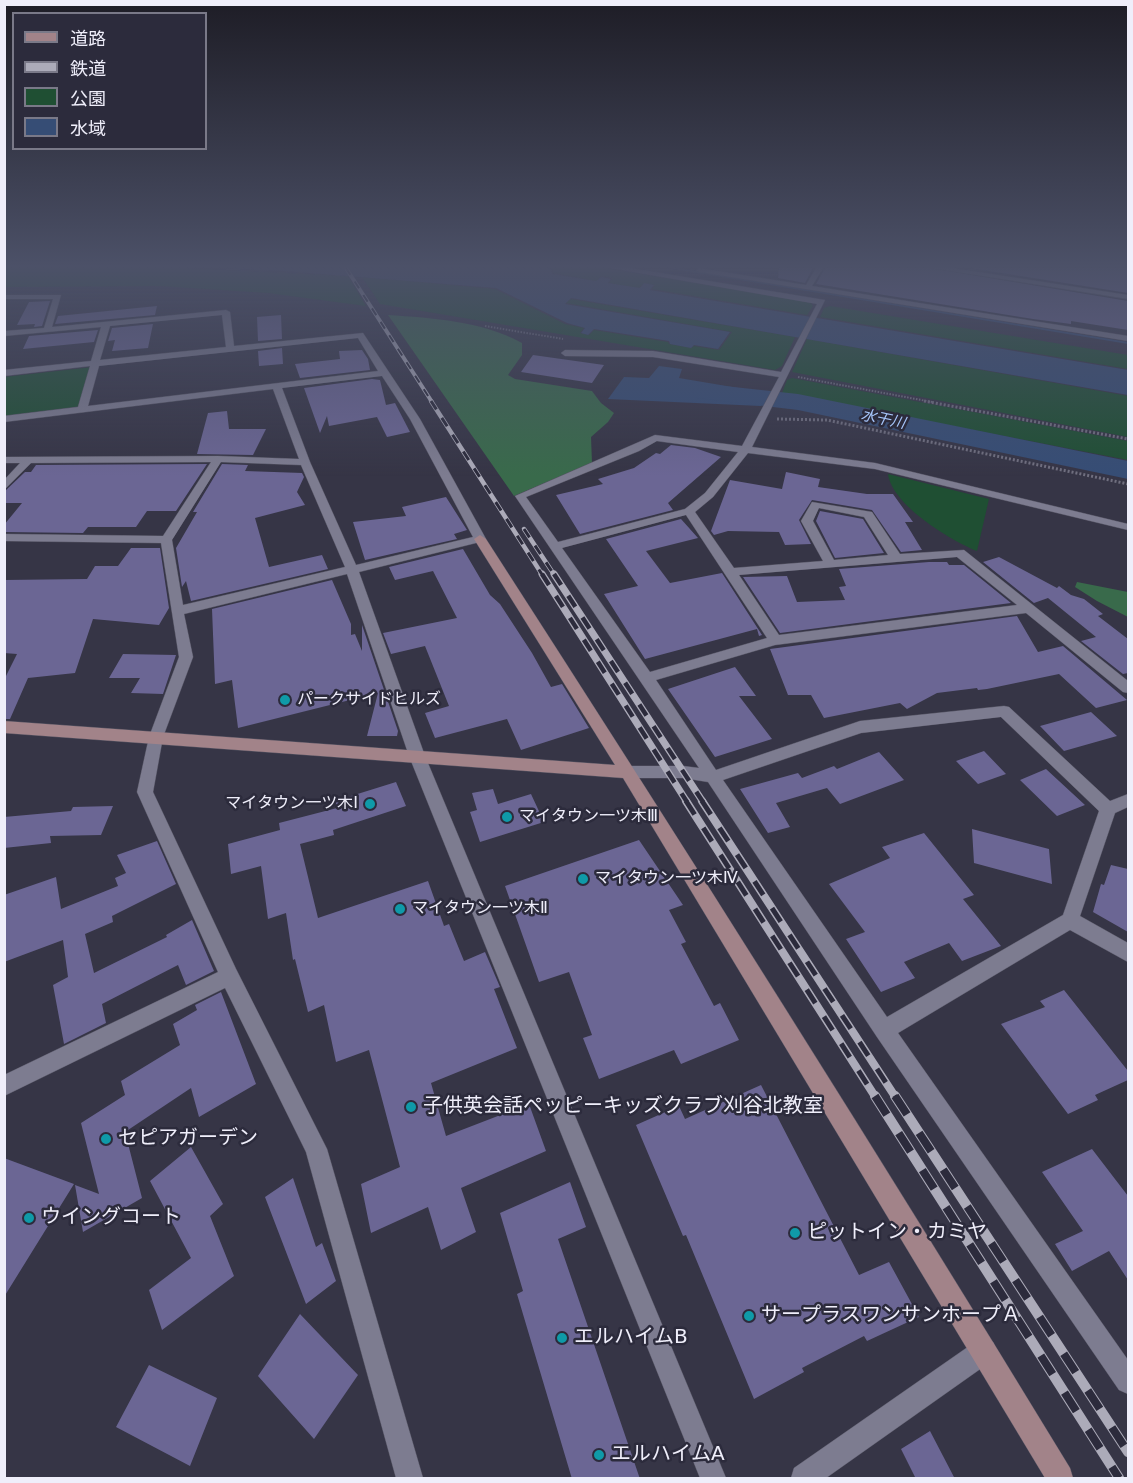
<!DOCTYPE html>
<meta charset="utf-8">
<style>
body{margin:0}
#map{position:relative;width:1133px;height:1483px;overflow:hidden;background:#363546;font-family:"DejaVu Sans","Noto Sans JP",sans-serif}
canvas{display:block}
.frame{position:absolute;inset:0;border:6px solid #efeefa;pointer-events:none}
.legend{position:absolute;left:12px;top:12px;width:195px;height:138px;box-sizing:border-box;background:#2c2b3c;border:2px solid #7a7988;margin:0;padding:8px 10px;list-style:none;font-size:18px;color:#efeefa}
.legend li{display:flex;align-items:center;gap:12px;height:30px}
.legend b{width:30px;border:2px solid #7a7988}
</style>
<div id="map">
<canvas width="1133" height="1483"></canvas>
<div class="frame"></div>
<ul class="legend">
<li><b style="height:8px;background:#a28389"></b>道路</li>
<li><b style="height:8px;background:#acabb9"></b>鉄道</li>
<li><b style="height:16px;background:#1f4f33"></b>公園</li>
<li><b style="height:16px;background:#364d75"></b>水域</li>
</ul>
</div>
<script>
const g = document.querySelector('canvas').getContext('2d');
g.lineJoin = 'round';
function fillPath(path, color) { g.fillStyle = color; g.fill(path, 'evenodd'); }
function strokePath(path, color, width, dash) { g.strokeStyle = color; g.lineWidth = width; g.lineCap = dash ? 'butt' : 'round'; g.setLineDash(dash || []); g.stroke(path); }
function drawText(font, color, halo, rows, align = 'center') {
  g.font = font + ' "DejaVu Sans","Noto Sans JP",sans-serif'; g.lineWidth = 5; g.setLineDash([]); g.textBaseline = 'middle'; g.strokeStyle = halo; g.fillStyle = color; for (const [text, x, y, turn = 0] of rows) {
    g.save(); g.translate(x, y); g.rotate((+turn || 0) * Math.PI / 180); g.textAlign = isNaN(turn) ? turn : align; if (halo) g.strokeText(text, 0, 0); g.fillText(text, 0, 0); g.restore();
  }
}
fillPath(new Path2D(`
 M5 268H186L348 276 366 306 268 293 160 286 5 287Z
 M551 268H605L810 302 813 306 807 315 652 289 655 285 644 283 639 288 609 283 612 278 601 276 596 281 554 273Z
 M362 277 495 289 565 324 584 328 580 333 589 335 594 330 668 342 669 344 691 348 694 346 719 350 732 332 566 303 571 299 795 337 782 366 775 370 380 304Z
 M830 306 1128 355V369L820 317 824 308Z
 M807 339 1128 396V437L792 372Z
 M93 367 83 407 5 416 4 377Z
 M792 378 1128 441V460L782 393 787 380Z
 M888 474 989 499 977 551C950 540 892 505 888 474Z`), '#1f4f33');
fillPath(new Path2D(`
 M388 315C433 318 482 321 522 343V355L508 375 515 379 592 391 601 403 614 413 608 422 591 437 592 463 514 496Z
 M1077 582 1128 592V617L1097 601 1075 587Z`), '#396a4b');
fillPath(new Path2D(`
 M217 268H550L553 274 596 281 601 277 611 279 608 283 640 288 644 283 654 285 650 290 1128 370V395L571 298 565 304 730 332 718 349 694 345 691 348 670 344 669 341 594 329 588 335 581 333 585 328 567 323 496 288 284 271Z
 M659 366 682 369 679 378 768 393 761 406 608 399 624 377 649 378Z`), '#364d75');
fillPath(new Path2D(`
 M678 268 1128 342V344L667 268Z`), '#364d75');
fillPath(new Path2D(`
 M706 384 798 394 1128 461V479L798 410 697 398 693 392 697 386Z`), '#364d75');
fillPath(new Path2D(`
 M779 268H813L805 283 778 278Z
 M825 268H930L1128 301V330L1071 321V324L1033 319 816 284Z
 M970 268H1128V293Z
 M50 301 42 326 34 327 35 324 17 325 29 302Z
 M157 306 155 315 55 324 58 316Z
 M281 315 282 339 258 341 257 317Z
 M153 324 148 348 112 351 115 340 108 341 112 328Z
 M98 330 94 342 23 349 29 336Z
 M282 348 283 364 259 366 258 351Z
 M362 350 368 359 370 370 300 378 295 364 340 359 339 351Z
 M533 355 604 365 592 383 521 372Z
 M372 379 380 380 386 405 395 403 410 432 387 437 377 417 329 426 327 416 320 433 304 388Z
 M227 411 229 429H266L253 455 197 454 208 413Z
 M671 445 695 448 721 457 668 503 673 510 580 534 556 495 603 484 598 479 634 468 656 453 660 454Z
 M207 464 176 511H147L136 527H88L83 533 4 532V525L22 503H4V492L25 472H31L36 465Z
 M222 464 248 465 245 471 302 473 304 477 297 492 305 505 255 518 269 567 322 555 328 569 191 601 186 581 182 587 176 548 197 512H193Z
 M786 472 820 479 818 487 867 494H893L913 522H905L922 550 901 552 872 510 812 500 799 520 811 544 785 545 779 532 728 531 714 535 711 531 730 480 782 489Z
 M446 497 467 530 454 534 457 539 365 560 353 522 406 516 402 507Z
 M820 511 863 519 884 553 835 558 816 521Z
 M681 519 698 538 646 551 670 583 722 573 762 635 759 636 757 629 645 659 604 594 638 586 606 539Z
 M131 548H160L169 608 159 625 93 619 75 673 28 678 10 719H4V680L17 654 4 653V580L87 579 95 566H118Z
 M463 549 490 595 500 604 532 653 551 687 562 684 589 728 521 750 507 719 435 738 425 713 449 706 425 646 391 654 383 633 457 618 433 571 395 580 389 567Z
 M999 557 1057 588 1059 586 1071 595 1084 599 1103 614 1098 616 1128 639V673L1123 674 1081 641 1096 637 1048 598 1034 603 983 562Z
 M929 562H947L949 565H964L1011 603 780 633 743 577 787 576 797 602 845 600 839 587 846 586 839 569Z
 M332 580 351 624V635L355 634 362 651V625L398 731 397 736H367L378 693 238 728 232 680 215 684 212 609Z
 M1017 616 1038 652 1063 646 1127 700 1096 708 1059 674 987 689 978 690 977 688 937 693 907 709 900 703 824 718 811 695H788L770 649Z
 M123 654 176 655 163 694 131 693 140 678H109Z
 M735 667 756 696H739L772 739 715 757 668 689Z
 M1091 712 1117 736 1064 751 1040 726Z
 M984 751 1006 774 978 784 956 761Z
 M879 752 904 780 840 804 827 788 776 803 790 827 768 833 740 789 798 773 802 778 834 766 837 769Z
 M1046 769 1085 805 1057 816 1020 780Z
 M396 782 406 806 333 830 334 835 300 844 318 918 428 881 444 926 449 924 464 961 485 952 500 987 494 989 517 1048 431 1083 446 1136 529 1104 546 1151 461 1188 476 1232 441 1250 428 1207 371 1233 361 1184 400 1167 369 1050 336 1062 324 1005 308 1012 295 959 293 960 286 913 268 919 261 866 231 874 228 844 280 830 279 823 337 808 335 801Z
 M493 789 498 804 531 794 544 822 480 842 470 812 477 810 472 793Z
 M113 806 101 835 50 836 51 843 4 848V817L71 811 73 807Z
 M972 829 1049 849 1052 884 974 863Z
 M924 833 974 895 963 899 1001 946 962 961 949 943 904 962 915 978 881 992 846 939 865 932 829 884 890 858 882 847Z
 M639 840 683 905 669 910 686 942 681 944 714 1006 720 1003 739 1040 681 1064 674 1050 599 1079 583 1038 592 1035 569 972 539 982 505 886Z
 M157 841 176 884 112 916 113 922 85 934 94 973 167 937 166 935 192 920 214 971 186 985 178 965 102 1004 106 1023 64 1044 53 985 68 977 63 940 4 962V895L56 877 61 909 118 886 115 878 126 873 117 855Z
 M1111 865 1128 869V932L1093 912 1101 884 1104 885Z
 M1064 990 1128 1071V1080L1095 1095 1098 1100 1068 1114 1001 1024 1045 1007 1040 1001Z
 M221 992 256 1084 199 1117 191 1088 125 1132 142 1198 83 1232 75 1185 99 1194 81 1123 125 1095 121 1081 180 1045 173 1024 197 1010 195 1005Z
 M761 1085 859 1275 889 1262 919 1317 867 1341 864 1336 802 1368 804 1372 754 1399 686 1235 683 1236 636 1125 679 1106 685 1119Z
 M191 1147 223 1204 210 1216 234 1276 162 1330 149 1290 191 1258 150 1181Z
 M1092 1149 1128 1196V1280L1109 1251 1072 1271 1055 1244 1083 1231 1042 1172Z
 M4 1158 74 1184 4 1297Z
 M293 1178 316 1247 322 1243 336 1281 306 1304 265 1197Z
 M570 1182 586 1227 558 1239 640 1479H572L517 1294 523 1291 500 1213Z
 M300 1314 358 1375 314 1439 258 1376Z
 M149 1365 217 1398 190 1466 116 1427Z
 M930 1431 955 1479H916L901 1449Z`), '#6b6694');
const street = new Path2D(`
 M611 268H630L825 300 752 447 875 463 1128 524V530L875 469 748 453 713 497 695 512 734 568 823 561 801 521 812 502 872 512 900 554 964 550 1128 681V693L1123 692 1026 613 775 645 656 680 716 770 860 721 1004 706 1009 707 1110 801 1128 794V807L1115 813 1080 916 1128 943V962L1070 930 898 1033 1128 1360V1394L1119 1390 877 1037 708 782 683 778H628L623 776 620 772 623 768 628 766H683L699 768 515 496 655 435 742 446 779 377 653 357 565 356 561 353 565 350 653 351 781 372 817 304ZM657 441 738 452 705 493 685 509 558 542 526 497 639 451ZM819 508 864 517 888 555 834 560 813 521ZM686 515 767 638 650 672 562 548ZM957 557 1017 605 779 635 739 575ZM1001 717 1099 811 1063 915 887 1017 723 780 861 733Z
 M698 268 806 285 816 268H823L812 286 1128 336V341L700 272 696 270Z
 M932 268H952L1128 295V299Z
 M4 295H61L52 327 226 310 230 312 234 346 363 333 420 419 486 539 484 541 359 572 425 756 726 1478H700L409 756 347 574 184 614 193 657 163 737 153 792 236 969 327 1149 423 1478H396L306 1152 225 988 4 1096V1075L218 972 137 792 149 737 179 657 161 543 4 541V534L163 536 211 462 31 463 4 490V480L20 463H4V457L218 456 299 459 273 389 4 422V416L78 407 90 366 4 376V370L91 361 101 327 4 336V331L44 328 53 299H4ZM222 315 226 347 100 360 110 326ZM358 338 378 371 88 406 99 366ZM382 376 410 419 473 537 356 565 310 462 282 388ZM221 462 301 465 345 567 183 605 172 540Z
 M984 1338 993 1342 997 1351 993 1360 826 1478H791L794 1468 975 1342Z`);
const secondary = new Path2D(`
 M480 535 486 539C684 846 880 1156 1070 1468L1073 1478H1045L623 778 4 733V721L615 765 474 539Z`);
strokePath(street, '#545362', 1);
strokePath(secondary, '#545362', 1);
strokePath(new Path2D(`
 M485 326 563 339
 M798 377 932 402`), '#706f7f', 2, [1.5, 1.5]);
strokePath(new Path2D(`
 M924 401 1128 439
 M777 419 827 420 1128 484`), '#706f7f', 3, [2, 2]);
fillPath(street, '#7d7c90');
fillPath(secondary, '#a28389');
const railFar4 = new Path2D(`
 M346 268 432 402`);
const railFar3 = new Path2D(`
 M431 401 543 576
 M524 529 555 576`);
const railFar2 = new Path2D(`
 M542 574 687 802
 M554 574 703 802`);
const railFar1 = new Path2D(`
 M686 801 876 1098
 M702 801 896 1098`);
const rail = new Path2D(`
 M875 1096 1119 1478
 M895 1096 1128 1452`);
strokePath(railFar4, '#acabb9', 4);
strokePath(railFar3, '#acabb9', 4.5);
strokePath(railFar2, '#acabb9', 7);
strokePath(railFar1, '#acabb9', 8);
strokePath(rail, '#acabb9', 10);
strokePath(railFar4, '#2c2b3c', 2, [8]);
strokePath(railFar3, '#2c2b3c', 3, [10]);
strokePath(railFar2, '#2c2b3c', 4.5, [13]);
strokePath(railFar1, '#2c2b3c', 5, [16]);
strokePath(rail, '#2c2b3c', 8, [22]);
const sky = g.createLinearGradient(0, 0, 0, 476);
sky.addColorStop(0, '#1e1d26');
sky.addColorStop(0.56, '#4c5168');
sky.addColorStop(1, '#4c516800');
g.fillStyle = sky;
g.fillRect(0, 0, 1133, 476);
for (const [x, y, r, color] of [
 [285,700,6,"#0f9aa8"],
 [370,804,6,"#0f9aa8"],
 [507,817,6,"#0f9aa8"],
 [583,879,6,"#0f9aa8"],
 [400,909,6,"#0f9aa8"],
 [411,1107,6,"#0f9aa8"],
 [106,1139,6,"#0f9aa8"],
 [29,1218,6,"#0f9aa8"],
 [795,1233,6,"#0f9aa8"],
 [749,1316,6,"#0f9aa8"],
 [562,1338,6,"#0f9aa8"],
 [599,1455,6,"#0f9aa8"]
]) { const dot = new Path2D(); dot.arc(x, y, r, 0, 2 * Math.PI); g.fillStyle = color; g.fill(dot); strokePath(dot, '#2c2b3c', 2); }
drawText('italic 15px', '#a6c5fa', '#2c2b3c', [
 ["水干川",883,420,12]
]);
drawText('16px', '#efeefa', '#2c2b3c', [
 ["パークサイドヒルズ",297,700],
 ["マイタウン一ツ木Ⅰ",358,804,"right"],
 ["マイタウン一ツ木Ⅲ",519,817],
 ["マイタウン一ツ木Ⅳ",595,879],
 ["マイタウン一ツ木Ⅱ",412,909]
], 'left');
drawText('20px', '#efeefa', '#2c2b3c', [
 ["子供英会話ペッピーキッズクラブ刈谷北教室",423,1107],
 ["セピアガーデン",118,1139],
 ["ウイングコート",41,1218],
 ["ピットイン・カミヤ",807,1233],
 ["サープラスワンサンホープＡ",761,1316],
 ["エルハイムB",574,1338],
 ["エルハイムA",611,1455]
], 'left');
</script>
